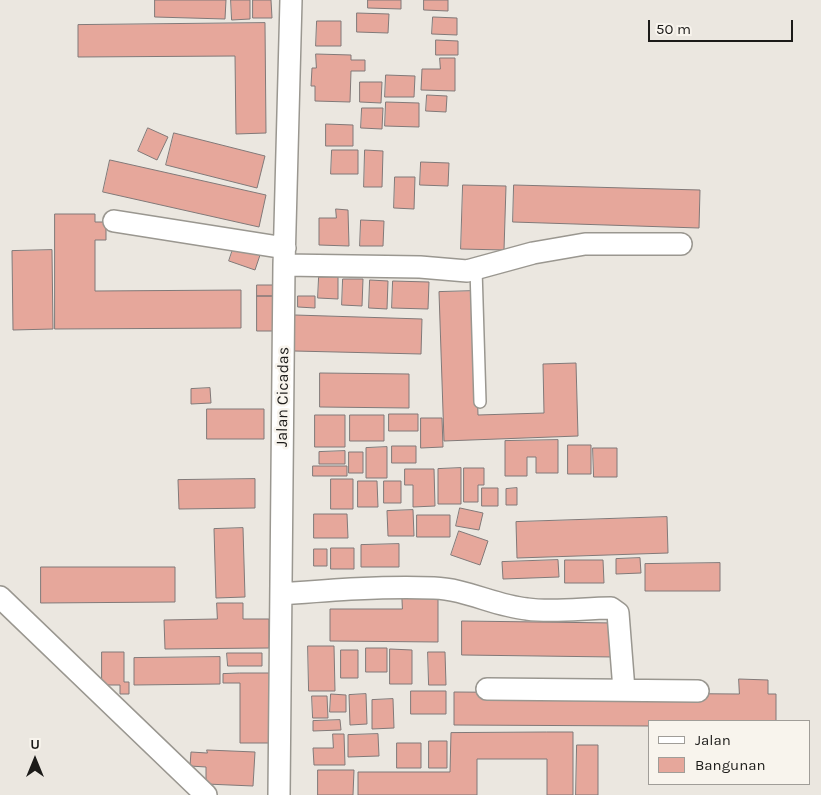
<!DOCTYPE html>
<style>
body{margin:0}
#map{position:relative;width:821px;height:795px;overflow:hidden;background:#ebe7e0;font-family:Karla,sans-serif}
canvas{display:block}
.legend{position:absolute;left:648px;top:720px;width:162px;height:65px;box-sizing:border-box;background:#f8f4ed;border:1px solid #a09d98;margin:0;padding:6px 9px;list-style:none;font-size:15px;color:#1c1b19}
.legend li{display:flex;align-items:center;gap:10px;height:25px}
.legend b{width:25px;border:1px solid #a09d98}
.north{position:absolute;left:10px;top:735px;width:50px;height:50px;-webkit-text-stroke:4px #f8f4ed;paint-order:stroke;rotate:0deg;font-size:14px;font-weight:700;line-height:20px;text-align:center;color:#1c1b19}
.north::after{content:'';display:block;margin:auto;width:18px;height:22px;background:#1c1b19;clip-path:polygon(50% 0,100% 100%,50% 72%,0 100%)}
.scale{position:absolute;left:648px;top:20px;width:145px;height:22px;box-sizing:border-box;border:2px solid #1c1b19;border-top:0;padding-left:6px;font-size:15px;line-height:18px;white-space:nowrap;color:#1c1b19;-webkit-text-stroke:4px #f8f4ed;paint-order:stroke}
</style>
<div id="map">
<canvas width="821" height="795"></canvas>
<ul class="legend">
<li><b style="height:6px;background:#fff"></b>Jalan</li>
<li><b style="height:14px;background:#e6a79b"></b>Bangunan</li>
</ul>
<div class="north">U</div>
<div class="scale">50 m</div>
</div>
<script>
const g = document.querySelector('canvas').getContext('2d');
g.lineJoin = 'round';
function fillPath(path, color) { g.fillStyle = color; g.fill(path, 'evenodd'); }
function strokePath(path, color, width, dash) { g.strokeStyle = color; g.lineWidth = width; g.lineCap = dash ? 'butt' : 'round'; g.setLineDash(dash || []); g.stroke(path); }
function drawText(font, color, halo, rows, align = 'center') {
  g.font = font + ' Karla,sans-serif'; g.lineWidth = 5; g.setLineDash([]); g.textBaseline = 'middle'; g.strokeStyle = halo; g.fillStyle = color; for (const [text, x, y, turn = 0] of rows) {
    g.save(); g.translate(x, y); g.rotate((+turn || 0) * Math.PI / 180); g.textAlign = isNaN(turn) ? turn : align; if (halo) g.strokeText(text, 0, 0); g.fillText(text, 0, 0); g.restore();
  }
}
const building = new Path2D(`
 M155 0H226L225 19 155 17Z
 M231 0H250V19L232 20Z
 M253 0H271L272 18H253Z
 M368 0H401V9L368 8Z
 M424 0H448V11L424 10Z
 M357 13 389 14 388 33 357 32Z
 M433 17 457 18V35L432 34Z
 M317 21H341V46H316Z
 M265 23 266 133 236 134 235 56 78 57V25Z
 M436 40 458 41V55H436Z
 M316 54 351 55V60H365V71H351L350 102 315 101V86H311L312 68H316Z
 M440 58H455V91L421 90 422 69H440Z
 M386 75 415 76 414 97H385Z
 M360 82H382L381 103 360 102Z
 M427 95 447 96 446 112 426 111Z
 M386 102 419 103V127L385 126Z
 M362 108H383L382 129 361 128Z
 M326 124 353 125V146H326Z
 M148 128 168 137 157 160 138 151Z
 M174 133 265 156 257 188 166 165Z
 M332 150H358V174H331Z
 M365 150 383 151 382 187H364Z
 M110 160 266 195 259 227 103 192Z
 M421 162 449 163 448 186 420 185Z
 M395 177H415L414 209 394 208Z
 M463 185 506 186 504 250 461 249Z
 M514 185 700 190 699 228 513 222Z
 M336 209 348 210 349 246 319 245V218H336Z
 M55 214H95V222H106V240H95V291L241 290V328L55 329Z
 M361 220 384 221 383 246H360Z
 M235 243 261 252 255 270 229 261Z
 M52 250 53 329 13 330 12 251Z
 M319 277H338V299L318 298Z
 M343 279H363L362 306 342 305Z
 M370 280 388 281 387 309 369 308Z
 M393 281 429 282 428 309 392 308Z
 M257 285H274V296H257Z
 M474 291 478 415 544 413 543 364 576 363 578 436 444 441 439 292Z
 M257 296H274V331H257Z
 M298 296H315V308L298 307Z
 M295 315 422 319 421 354 294 351Z
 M320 373 409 374V408L320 407Z
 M210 388 211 403 191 404V389Z
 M207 409H264V439H207Z
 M389 414H418V431H389Z
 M315 415H345V447H315Z
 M350 415H384V441H350Z
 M421 418H442L443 447 421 448Z
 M558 440V473H536V457H527V476H505V441Z
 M568 445H591V474H568Z
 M392 446H416V463H392Z
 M387 447V478H366V448Z
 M593 448H617V477H594Z
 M345 451V464H319V452Z
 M349 452H363V473H349Z
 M313 466H347V476H313Z
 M461 468V504H438V469Z
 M464 468H484V485H478V502H464Z
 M405 469H434L435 506 413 507V485H405Z
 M255 479V508L179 509 178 480Z
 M331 479H353V509H331Z
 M358 481H377L378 507H358Z
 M384 481H401V503H384Z
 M482 488H498V506H482Z
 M517 488V505H506V489Z
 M460 508 483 513 479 530 456 526Z
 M413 510 414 536H388L387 511Z
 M314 514H347L348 538H314Z
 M417 515H450V537H417Z
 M667 517 668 553 517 558 516 522Z
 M243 528 245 597 216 598 214 529Z
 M459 531 488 541 480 565 451 555Z
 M399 544V567H361V545Z
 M331 548H354V569H331Z
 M314 549H327V566H314Z
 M640 558 641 573 616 574V559Z
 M558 560 559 577 503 579 502 562Z
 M565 560H603L604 583H565Z
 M720 563V591H645V564Z
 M41 567H175V602L41 603Z
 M402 591H438V642L330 641V609H402Z
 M217 603H243V619H269V648L165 649 164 620 217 619Z
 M462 621 614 623V657L462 655Z
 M308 646H334L335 691H309Z
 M366 648H387V672H366Z
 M390 649 412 650V684H390Z
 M341 650H358V678H341Z
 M102 652H124V682H129V694H120V685H102Z
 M428 652H445L446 685H429Z
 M227 653H262V666H228Z
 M220 657V684L134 685V658Z
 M240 673H271L272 743H240V683H223V674Z
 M739 679 768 680V694H776V721H650V726L454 725V692L739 694Z
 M411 691H446V714H411Z
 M331 694 346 695V712H330Z
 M366 694 367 724 350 725 349 695Z
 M312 696H327L328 718H313Z
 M393 699 394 728 372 729V700Z
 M340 720 341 730 313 731V721Z
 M547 732H573V795H547V759H477V795H358V772H450L451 733Z
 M333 734H344L345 765H314L313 748H333Z
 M378 734 379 756 348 757V735Z
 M429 741H447V768H429Z
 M397 743H421V768H397Z
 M577 745H598V795H576Z
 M207 750 255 752 253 786 206 784V767L190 766 191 752 207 753Z
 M318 770H354L353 795H318Z`);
fillPath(building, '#e6a79b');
strokePath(building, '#817978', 1);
const service = new Path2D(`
 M476 269 480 402`);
const minor = new Path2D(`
 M114 221 285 248
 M284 265 420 267 467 271 533 253 585 244H681
 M281 594C332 590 383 586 434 588 466 589 495 606 527 609 554 613 584 608 611 608L618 613 624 690
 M0 597 206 795
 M487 689 698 691
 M279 795 284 265 291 0`);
strokePath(service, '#9a9790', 14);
strokePath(minor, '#9a9790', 24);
strokePath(service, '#fff', 11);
strokePath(minor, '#fff', 21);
drawText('16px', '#1c1b19', '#f8f4ed', [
 ["Jalan Cicadas",283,397,-89]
]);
</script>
